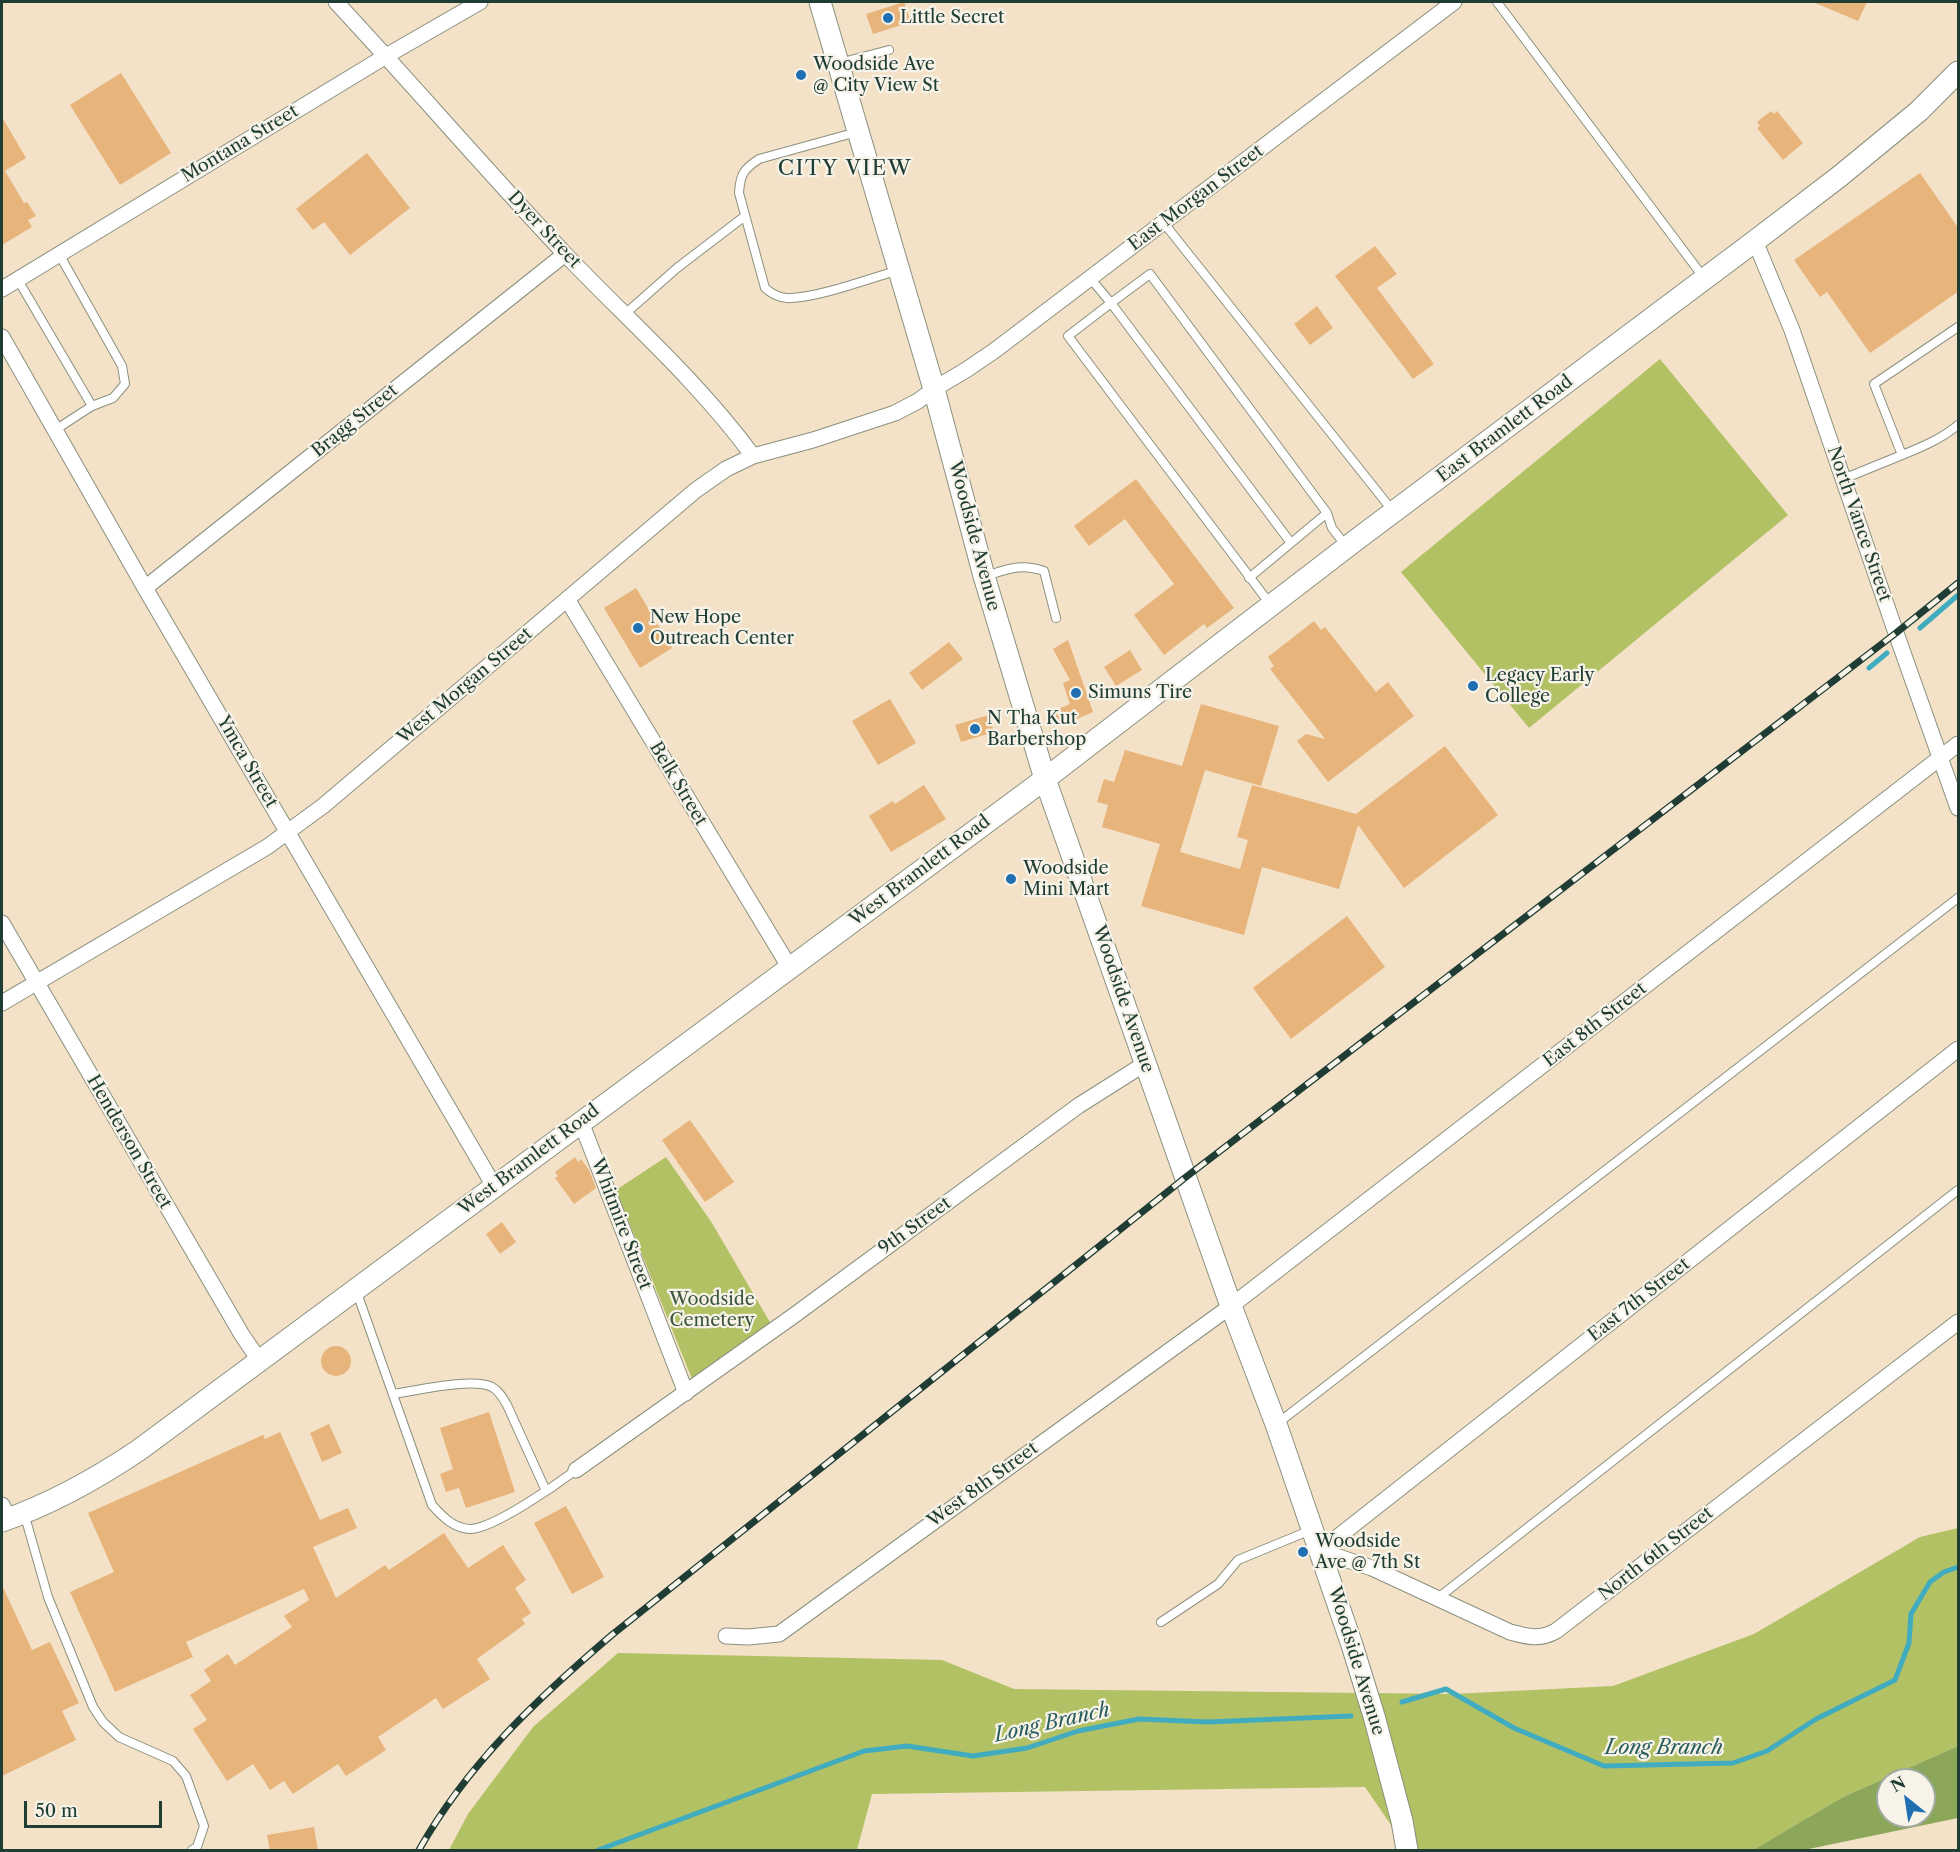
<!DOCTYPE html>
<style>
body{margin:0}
#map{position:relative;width:1960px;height:1852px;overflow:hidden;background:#f4e2c8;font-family:"Libre Caslon Text",serif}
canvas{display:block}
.frame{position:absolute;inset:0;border:3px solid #1f3d34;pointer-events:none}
.north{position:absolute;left:1876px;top:1768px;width:60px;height:60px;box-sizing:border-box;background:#f7f3e8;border:2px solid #a1aaa0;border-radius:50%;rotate:330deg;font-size:16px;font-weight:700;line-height:24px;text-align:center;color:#1f3d34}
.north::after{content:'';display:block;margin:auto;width:21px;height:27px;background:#1f6fb2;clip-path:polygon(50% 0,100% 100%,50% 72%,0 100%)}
.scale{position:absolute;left:24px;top:1801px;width:138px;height:27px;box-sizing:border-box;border:3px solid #1f3d34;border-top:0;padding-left:8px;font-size:18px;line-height:21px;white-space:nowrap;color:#1f3d34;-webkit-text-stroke:4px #f7f3e8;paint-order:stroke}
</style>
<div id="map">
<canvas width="1960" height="1852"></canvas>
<div class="frame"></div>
<div class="north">N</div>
<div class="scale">50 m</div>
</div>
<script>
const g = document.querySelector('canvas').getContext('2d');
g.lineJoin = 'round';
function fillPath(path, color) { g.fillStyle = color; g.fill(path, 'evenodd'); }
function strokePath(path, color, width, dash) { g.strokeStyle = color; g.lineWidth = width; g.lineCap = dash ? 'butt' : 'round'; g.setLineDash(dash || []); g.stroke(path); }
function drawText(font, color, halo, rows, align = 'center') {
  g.font = font + ' "Libre Caslon Text",serif'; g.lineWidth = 4.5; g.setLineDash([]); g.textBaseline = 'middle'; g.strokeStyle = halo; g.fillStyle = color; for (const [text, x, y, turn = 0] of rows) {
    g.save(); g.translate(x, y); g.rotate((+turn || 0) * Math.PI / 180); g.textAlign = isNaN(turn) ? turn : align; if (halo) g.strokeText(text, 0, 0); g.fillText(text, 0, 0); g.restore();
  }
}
fillPath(new Path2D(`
 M1660 359 1788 515 1529 728 1401 572Z
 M666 1157 712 1223 771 1324 692 1379 616 1190Z
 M1958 1528V1746L1843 1797 1753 1850H1408L1365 1787 872 1794 857 1850H449L468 1814 533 1727 618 1653 942 1660 1014 1689 1453 1694 1613 1686 1754 1634 1920 1537Z`), '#b1c164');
fillPath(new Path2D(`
 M1958 1746V1818L1804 1850H1753L1843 1797ZM1888 1780H1924V1816H1888Z`), '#8ca75a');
strokePath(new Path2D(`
 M1920 628 1958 595
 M1869 668 1887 653
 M1402 1702 1446 1689 1514 1728 1604 1766 1733 1763 1767 1751 1816 1719 1895 1680 1909 1643 1911 1614 1930 1582 1944 1572 1958 1567
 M598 1850 864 1751 907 1746 973 1756 1027 1748 1078 1731 1139 1719 1208 1722 1351 1716`), '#41acc0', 5);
fillPath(new Path2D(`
 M904 2 911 22 873 34 866 14Z
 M1813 2H1867L1858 21Z
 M121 73 171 153 120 185 70 105Z
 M1771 111 1774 114 1777 111 1803 143 1783 160 1757 128 1760 126 1757 122Z
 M2 117 26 158 5 171 24 203 27 202 36 216 28 220 32 227 2 245Z
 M367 153 410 208 350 255 324 222 313 230 296 209Z
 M1920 173 1959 229V291L1870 353 1827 292 1820 297 1794 260Z
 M1375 246 1397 274 1377 288 1434 364 1413 379 1335 276Z
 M1317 306 1333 328 1310 345 1294 324Z
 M1136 479 1234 608 1207 628 1204 624 1164 655 1134 615 1174 584 1125 519 1089 546 1074 526Z
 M636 588 672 648 640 668 604 608Z
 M1314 621 1321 630 1325 627 1376 692 1388 682 1414 716 1328 782 1297 741 1306 734 1325 739 1270 669 1274 666 1268 657Z
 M1068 640 1093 712 1060 726 1053 711 1070 704 1063 683 1070 680 1053 649Z
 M949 642 963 659 922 690 909 673Z
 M1130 650 1142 670 1116 686 1104 667Z
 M890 699 916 743 878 765 852 721Z
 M1201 704 1279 726 1261 786 1205 770 1180 852 1240 869 1248 840 1237 837 1252 785 1356 814 1445 746 1498 815 1404 888 1358 825 1339 889 1262 867 1244 935 1141 906 1160 844 1102 827 1108 805 1097 802 1104 779 1114 782 1125 750 1182 766Z
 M989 715 994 732 961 742 955 725Z
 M924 785 946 819 891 852 869 816 893 801 895 804Z
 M1347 916 1385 967 1291 1039 1253 988Z
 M690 1120 734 1182 705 1202 662 1140Z
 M575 1157 578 1162 581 1159 589 1170 596 1188 574 1204 555 1178 558 1176 555 1172Z
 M502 1222 516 1242 500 1254 486 1234Z
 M321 1361a15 15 0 1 1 30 0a15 15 0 1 1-30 0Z
 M489 1412 515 1492 466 1508 459 1488 446 1492 440 1474 453 1469 440 1428Z
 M329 1424 342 1453 322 1462 310 1433Z
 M280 1432 320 1520 348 1508 357 1528 313 1547 336 1598 385 1565 389 1570 444 1533 468 1568 503 1545 526 1580 515 1588 531 1613 522 1619 525 1624 477 1659 490 1679 443 1709 436 1698 378 1737 386 1750 346 1776 338 1764 293 1794 284 1781 270 1790 253 1764 227 1781 193 1729 207 1720 190 1695 211 1681 204 1670 228 1654 235 1665 292 1627 284 1616 309 1600 304 1589 186 1642 193 1657 115 1692 70 1592 114 1572 88 1513 263 1435 265 1439Z
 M566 1506 604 1577 572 1594 534 1523Z
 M2 1585 32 1650 50 1642 79 1703 62 1711 76 1740 2 1776Z
 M314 1827 318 1851H270L267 1835Z`), '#e7b47b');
const lane = new Path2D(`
 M1497 2 1704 278
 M839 63 889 50
 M857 132 759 159C744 169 740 174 739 193L765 288C772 294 781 299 791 298 823 296 865 280 896 271
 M1163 222 1392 510
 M1090 278 1111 303 1068 336 1270 604
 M18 280 92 406 113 398 125 384 122 366 59 254
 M625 314 677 268 745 216
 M55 430 92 406
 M1902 455C1922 447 1941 439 1958 425
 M1843 479 1902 455 1874 384 1958 327
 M1291 543 1111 303 1150 274 1327 513
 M986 576C1008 569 1021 563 1044 571L1056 618
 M1249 578 1327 513 1332 528 1346 546
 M356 1290 432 1505C443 1517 454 1529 471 1529 494 1528 556 1485 576 1470
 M393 1394C415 1391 473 1377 492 1387 499 1391 503 1398 507 1405L546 1491
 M1278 1423 1958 898
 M24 1513 48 1597 93 1707 103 1722 119 1737 173 1761 186 1776 204 1826 197 1847 192 1850
 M1438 1598 1958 1190
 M1161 1622 1218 1584 1238 1560 1311 1530`);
const street = new Path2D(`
 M336 2C413 85 487 171 565 254 628 320 699 382 753 456
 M1755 241 1792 330 1896 633 1958 808
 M2 289 386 56 480 2
 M2 337 145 588 494 1186
 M145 588 565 254
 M567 599 790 968
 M2 923 242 1335 259 1360
 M2 1003 267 847 323 806 696 490 726 469 753 456 813 440 895 413 918 401 934 389 966 370 994 351 1454 2
 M581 1122 686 1393
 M576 1470 796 1314 1078 1106 1146 1063
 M2 1505 9 1519
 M1320 1551 1958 1049
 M1320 1551 1372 1568 1510 1632C1528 1637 1540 1640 1556 1631L1958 1322
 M726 1636 748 1637 779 1634 1231 1306 1958 744`);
const secondary = new Path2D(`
 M820 2 934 389 984 576 1045 779 1231 1306 1276 1424 1352 1645 1374 1716 1402 1821 1407 1850
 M2 1521C51 1504 96 1479 139 1450L1045 779 1356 540 1755 241 1840 176 1919 111 1958 72`);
strokePath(lane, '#8a907e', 10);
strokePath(street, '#8a907e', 17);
strokePath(secondary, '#8a907e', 23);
strokePath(lane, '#fff', 8);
strokePath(street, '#fff', 15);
strokePath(secondary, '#fff', 21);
const rail = new Path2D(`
 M419 1850C468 1763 538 1698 613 1634L1186 1177 1896 633 1958 583`);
strokePath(rail, '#1f3d34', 7);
strokePath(rail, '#f7f3e8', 4.5, [14]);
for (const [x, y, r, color] of [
 [888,18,6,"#1f6fb2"],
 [801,75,6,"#1f6fb2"],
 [638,628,6,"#1f6fb2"],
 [1473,686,6,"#1f6fb2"],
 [1076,693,6,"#1f6fb2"],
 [975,729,6,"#1f6fb2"],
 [1011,879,6,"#1f6fb2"],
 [1303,1552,6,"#1f6fb2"]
]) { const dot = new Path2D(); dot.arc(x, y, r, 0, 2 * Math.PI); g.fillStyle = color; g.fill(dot); strokePath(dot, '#f7f3e8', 2); }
drawText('18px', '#1f3d34', '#f7f3e8', [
 ["Little Secret",900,18],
 ["Woodside Ave",813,65],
 ["@ City View St",813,86],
 ["New Hope",650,618],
 ["Outreach Center",650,639],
 ["Legacy Early",1485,676],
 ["College",1485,697],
 ["Simuns Tire",1088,693],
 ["N Tha Kut",987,719],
 ["Barbershop",987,740],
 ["Woodside",1023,869],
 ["Mini Mart",1023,890],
 ["Woodside",1315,1542],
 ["Ave @ 7th St",1315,1563]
], 'left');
drawText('18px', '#1f3d34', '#f7f3e8', [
 ["Montana Street",240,144,-31],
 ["East Morgan Street",1196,198,-37],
 ["Dyer Street",544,230,47],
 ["Bragg Street",355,421,-39],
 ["East Bramlett Road",1505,429,-37],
 ["North Vance Street",1859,524,71],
 ["Woodside Avenue",974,536,75],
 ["West Morgan Street",465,686,-40],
 ["Ymca Street",247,762,60],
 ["Belk Street",678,784,59],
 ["West Bramlett Road",920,871,-37],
 ["Woodside Avenue",1123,999,71],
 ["East 8th Street",1595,1025,-38],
 ["Henderson Street",129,1142,60],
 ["West Bramlett Road",529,1160,-37],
 ["Whitmire Street",621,1224,69],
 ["9th Street",915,1226,-36],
 ["East 7th Street",1639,1300,-38],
 ["West 8th Street",983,1485,-36],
 ["North 6th Street",1656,1554,-38],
 ["Woodside Avenue",1356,1661,73]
]);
drawText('18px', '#3c573e', '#f7f3e8', [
 ["Woodside",712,1300],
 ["Cemetery",712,1321]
]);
drawText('italic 20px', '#295e5e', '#f7f3e8', [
 ["Long Branch",1052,1723,-13],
 ["Long Branch",1664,1748]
]);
g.letterSpacing = '1.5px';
drawText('21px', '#1f3d34', '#f7f3e8', [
 ["CITY VIEW",845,169]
]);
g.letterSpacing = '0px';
</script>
